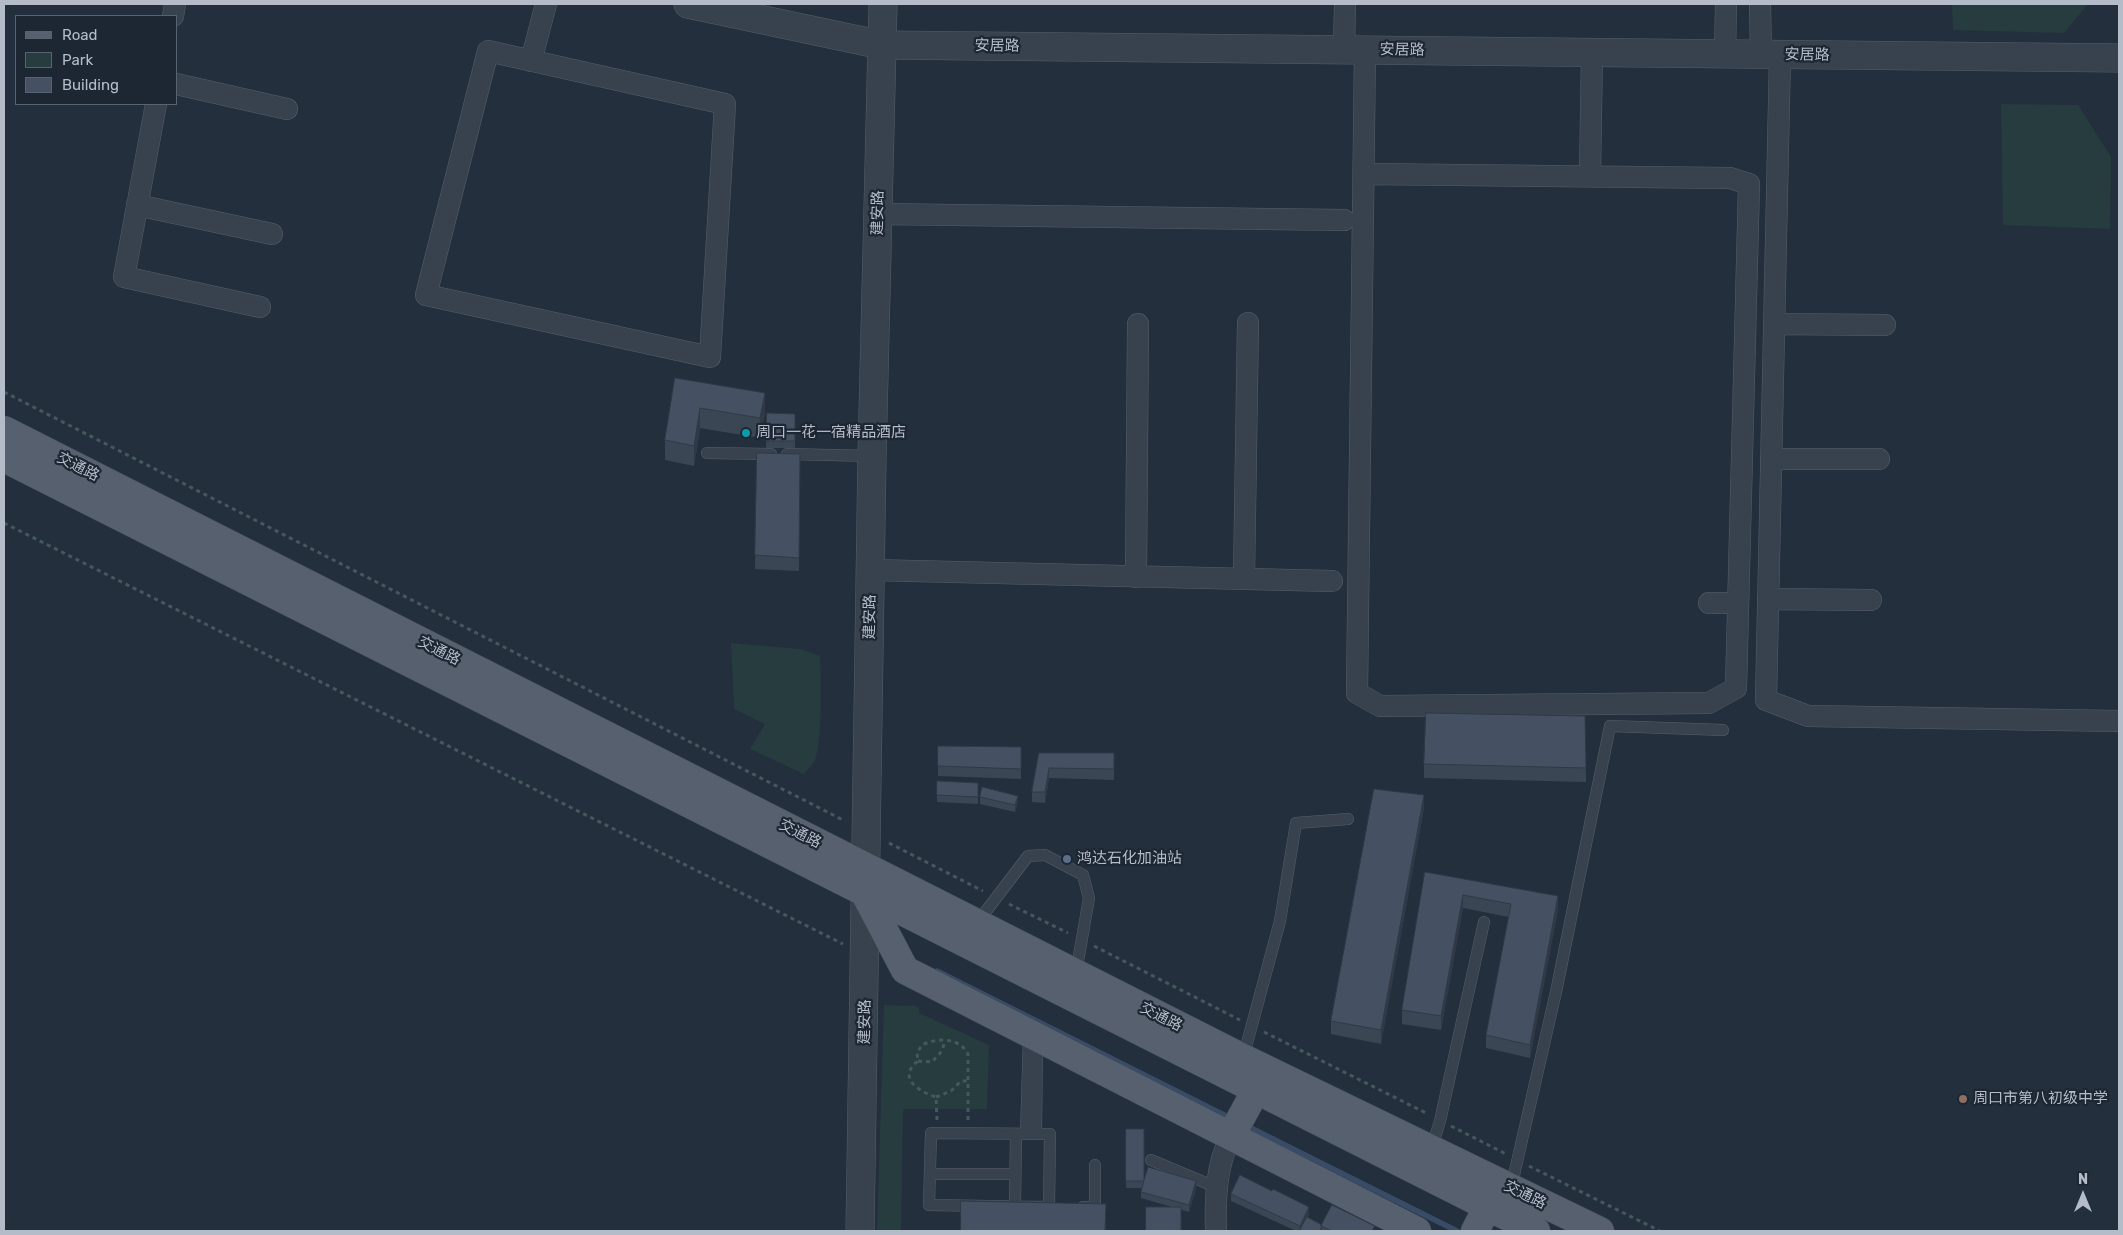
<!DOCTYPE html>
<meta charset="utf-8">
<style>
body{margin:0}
#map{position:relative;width:2123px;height:1235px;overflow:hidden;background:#242f3e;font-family:Rubik,sans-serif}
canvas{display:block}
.frame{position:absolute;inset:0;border:5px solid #b4bcc9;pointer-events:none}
.legend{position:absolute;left:15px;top:15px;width:162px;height:90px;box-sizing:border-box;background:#1d2633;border:1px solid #59626f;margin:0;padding:6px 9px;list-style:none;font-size:15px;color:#b4bcc9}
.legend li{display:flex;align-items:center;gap:10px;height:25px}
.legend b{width:25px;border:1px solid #59626f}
.north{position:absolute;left:2058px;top:1170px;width:50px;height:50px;-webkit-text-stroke:4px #1d2633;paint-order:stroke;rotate:0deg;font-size:14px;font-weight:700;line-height:20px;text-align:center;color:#b4bcc9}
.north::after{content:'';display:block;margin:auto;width:18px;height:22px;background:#b4bcc9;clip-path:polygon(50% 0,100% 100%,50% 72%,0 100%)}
</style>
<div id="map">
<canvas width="2123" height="1235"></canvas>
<div class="frame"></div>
<ul class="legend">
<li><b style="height:6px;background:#56606e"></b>Road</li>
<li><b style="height:14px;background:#263c3f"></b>Park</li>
<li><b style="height:14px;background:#455162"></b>Building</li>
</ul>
<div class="north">N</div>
</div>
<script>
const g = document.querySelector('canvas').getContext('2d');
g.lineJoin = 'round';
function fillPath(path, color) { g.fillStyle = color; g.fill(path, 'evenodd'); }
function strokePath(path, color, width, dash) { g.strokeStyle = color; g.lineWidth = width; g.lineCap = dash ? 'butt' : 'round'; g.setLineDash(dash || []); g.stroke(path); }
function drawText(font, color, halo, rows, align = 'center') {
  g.font = font + ' Rubik,"Noto Sans SC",sans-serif'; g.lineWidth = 4.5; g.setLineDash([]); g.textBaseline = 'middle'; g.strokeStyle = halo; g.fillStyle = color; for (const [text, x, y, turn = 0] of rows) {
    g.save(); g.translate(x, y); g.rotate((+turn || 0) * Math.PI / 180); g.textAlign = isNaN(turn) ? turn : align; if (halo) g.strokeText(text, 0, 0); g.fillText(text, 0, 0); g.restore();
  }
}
fillPath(new Path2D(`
 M1952 4H2088L2064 33 1953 30Z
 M2001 104 2078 105 2111 157 2110 229 2003 225Z
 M731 643 800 649 820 656C821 676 823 745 814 762 812 766 807 770 804 774L750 749 765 724 734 709Z
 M884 1005 915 1006 919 1008V1013L989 1045 987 1109H903L901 1231H877Z`), '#263c3f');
strokePath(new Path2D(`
 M937 971 1232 1119
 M1245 1125 1457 1231`), '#394c67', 5.5);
const service = new Path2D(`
 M707 453 771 454
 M787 454 872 456
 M977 923 1028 856 1045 855 1083 875 1089 898 1076 973
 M1243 1058 1280 921 1296 823 1348 819
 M931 1133 1050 1134 1049 1207 929 1205Z
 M1026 1134 1029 1035
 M1036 1134 1037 1038
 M1431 1150 1440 1121 1484 922
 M1151 1160 1218 1188
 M930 1174H1015
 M1511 1188 1556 992 1610 726 1723 730
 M1015 1206 1016 1134
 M1083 1207H1095V1165`);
const minor = new Path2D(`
 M1760 4 1761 54
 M173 16 175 4
 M1344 50 1345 4
 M488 51 725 104 710 357 426 295Z
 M1725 53 1726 4
 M1780 55 1766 700 1808 716 2119 721
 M531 61 546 4
 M176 84 287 109
 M156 104 124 277 260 307
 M1364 174 1730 178 1749 184 1736 688 1709 703 1380 706 1357 693 1365 50
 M1590 176 1592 52
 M137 205 272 234
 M878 214 1344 220
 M1774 324 1885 325
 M1771 459H1879
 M871 570 1332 581
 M1136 577 1138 324
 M1244 579 1248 323
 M1768 599 1871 600
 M1709 603H1738
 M1216 1231C1215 1200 1216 1164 1231 1136`);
const tertiary = new Path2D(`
 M688 4 882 45 2119 58
 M860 1231 872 456 883 4`);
const primary = new Path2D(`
 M4 430 1243 1058 1600 1231
 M4 458 1536 1231
 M865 894 905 970 1417 1231
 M1231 1136 1256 1090
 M1475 1231 1487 1208`);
strokePath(service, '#565f6c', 12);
strokePath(minor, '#565f6c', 22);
strokePath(tertiary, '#565f6c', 29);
strokePath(primary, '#414a57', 29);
strokePath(new Path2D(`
 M4 392 845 821
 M4 523 843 944
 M889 843 983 891
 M1009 904 1068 933
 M1094 946 1240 1020
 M1264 1032 1428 1114
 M918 1061 932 1062 942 1051 945 1041
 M936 1097 951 1091 961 1081H969
 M937 1120 936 1097C920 1092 896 1078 918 1061L917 1053 922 1045C938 1037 960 1038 968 1054V1120
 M1451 1126 1506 1154
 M1529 1166 1660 1231`), '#44595c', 3, [4, 4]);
strokePath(service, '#38414e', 11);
strokePath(minor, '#38414e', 21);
strokePath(tertiary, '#38414e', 28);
strokePath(primary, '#56606e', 28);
fillPath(new Path2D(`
 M675 378 765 413 760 438 700 428 694 466 665 460V440Z
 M767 413 795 414V448H766Z
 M757 453 800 454 799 571 755 569Z
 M1585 716 1586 782 1424 778V764Z
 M938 746 1021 747V779L938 776Z
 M1039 753H1114V780L1049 778 1045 803 1032 802V792Z
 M937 781 978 783V804L937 802Z
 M980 797 1018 802 1015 812 980 804Z
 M1424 808 1381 1044 1331 1034V1021Z
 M1425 872 1558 909 1530 1058 1486 1048V1035L1509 917 1463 908 1441 1030 1402 1024V1010Z
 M1126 1129 1144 1180 1196 1188 1189 1212 1141 1198V1192L1142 1188H1126Z
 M1231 1194 1309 1214 1308 1217 1322 1225 1375 1231H1296L1231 1201Z`), '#3b4654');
fillPath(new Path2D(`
 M765 393V413L760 438V418Z
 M700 408V428L694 466V446Z
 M1049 768V778L1045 803V792Z
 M1424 795V808L1381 1044V1030Z
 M1018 796V802L1015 812V805Z
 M1463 895V908L1441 1030V1016Z
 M1558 896V909L1530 1058V1045Z
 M1196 1181V1188L1189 1212V1205Z
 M1309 1207V1214L1301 1230H1300V1231V1226Z`), '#303945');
const building = new Path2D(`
 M675 378 765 393 760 418 700 408 694 446 665 440Z
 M767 413 795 414V441H766Z
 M757 453 800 454 799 558 755 555Z
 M1426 713 1585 716 1586 768 1424 764Z
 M938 746 1021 747V769L938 766Z
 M1039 753H1114V769L1049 768 1045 792H1032Z
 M937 781 978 783V797L937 795Z
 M982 787 1018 796 1015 805 980 797Z
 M1374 789 1424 795 1381 1030 1331 1021Z
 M1425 872 1558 896 1530 1045 1486 1035 1511 904 1463 895 1441 1016 1402 1010Z
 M1126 1129H1144V1180L1148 1167 1196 1181 1189 1205 1141 1192 1144 1181H1126Z
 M1240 1175 1272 1191 1273 1189 1309 1207 1300 1226 1231 1194Z
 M961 1201 1106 1204 1105 1231H961Z
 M1332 1205 1375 1226 1372 1231H1332L1321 1226Z
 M1146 1207H1181V1231H1146Z
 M1307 1217 1322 1225 1320 1231H1304L1300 1230Z`);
fillPath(building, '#455162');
strokePath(building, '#303945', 1);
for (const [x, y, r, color] of [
 [746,433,5,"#0f9aa8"],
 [1067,859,5,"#5c6f8a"],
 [1963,1099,5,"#8d6e63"]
]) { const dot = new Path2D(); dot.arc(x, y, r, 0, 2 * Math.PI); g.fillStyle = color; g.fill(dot); strokePath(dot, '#1d2633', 2); }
drawText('15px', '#b4bcc9', '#1d2633', [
 ["安居路",997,46,1],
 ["安居路",1402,50,1],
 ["安居路",1807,55,1],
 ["建安路",878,213,-89],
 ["交通路",78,467,27],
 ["建安路",870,617,-89],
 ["交通路",439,651,27],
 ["交通路",800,834,27],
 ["交通路",1161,1017,27],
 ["建安路",865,1022,-89],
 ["交通路",1525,1195,26]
]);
drawText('15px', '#b4bcc9', '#1d2633', [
 ["周口一花一宿精品酒店",756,433],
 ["鸿达石化加油站",1077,859],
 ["周口市第八初级中学",1973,1099]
], 'left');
</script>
